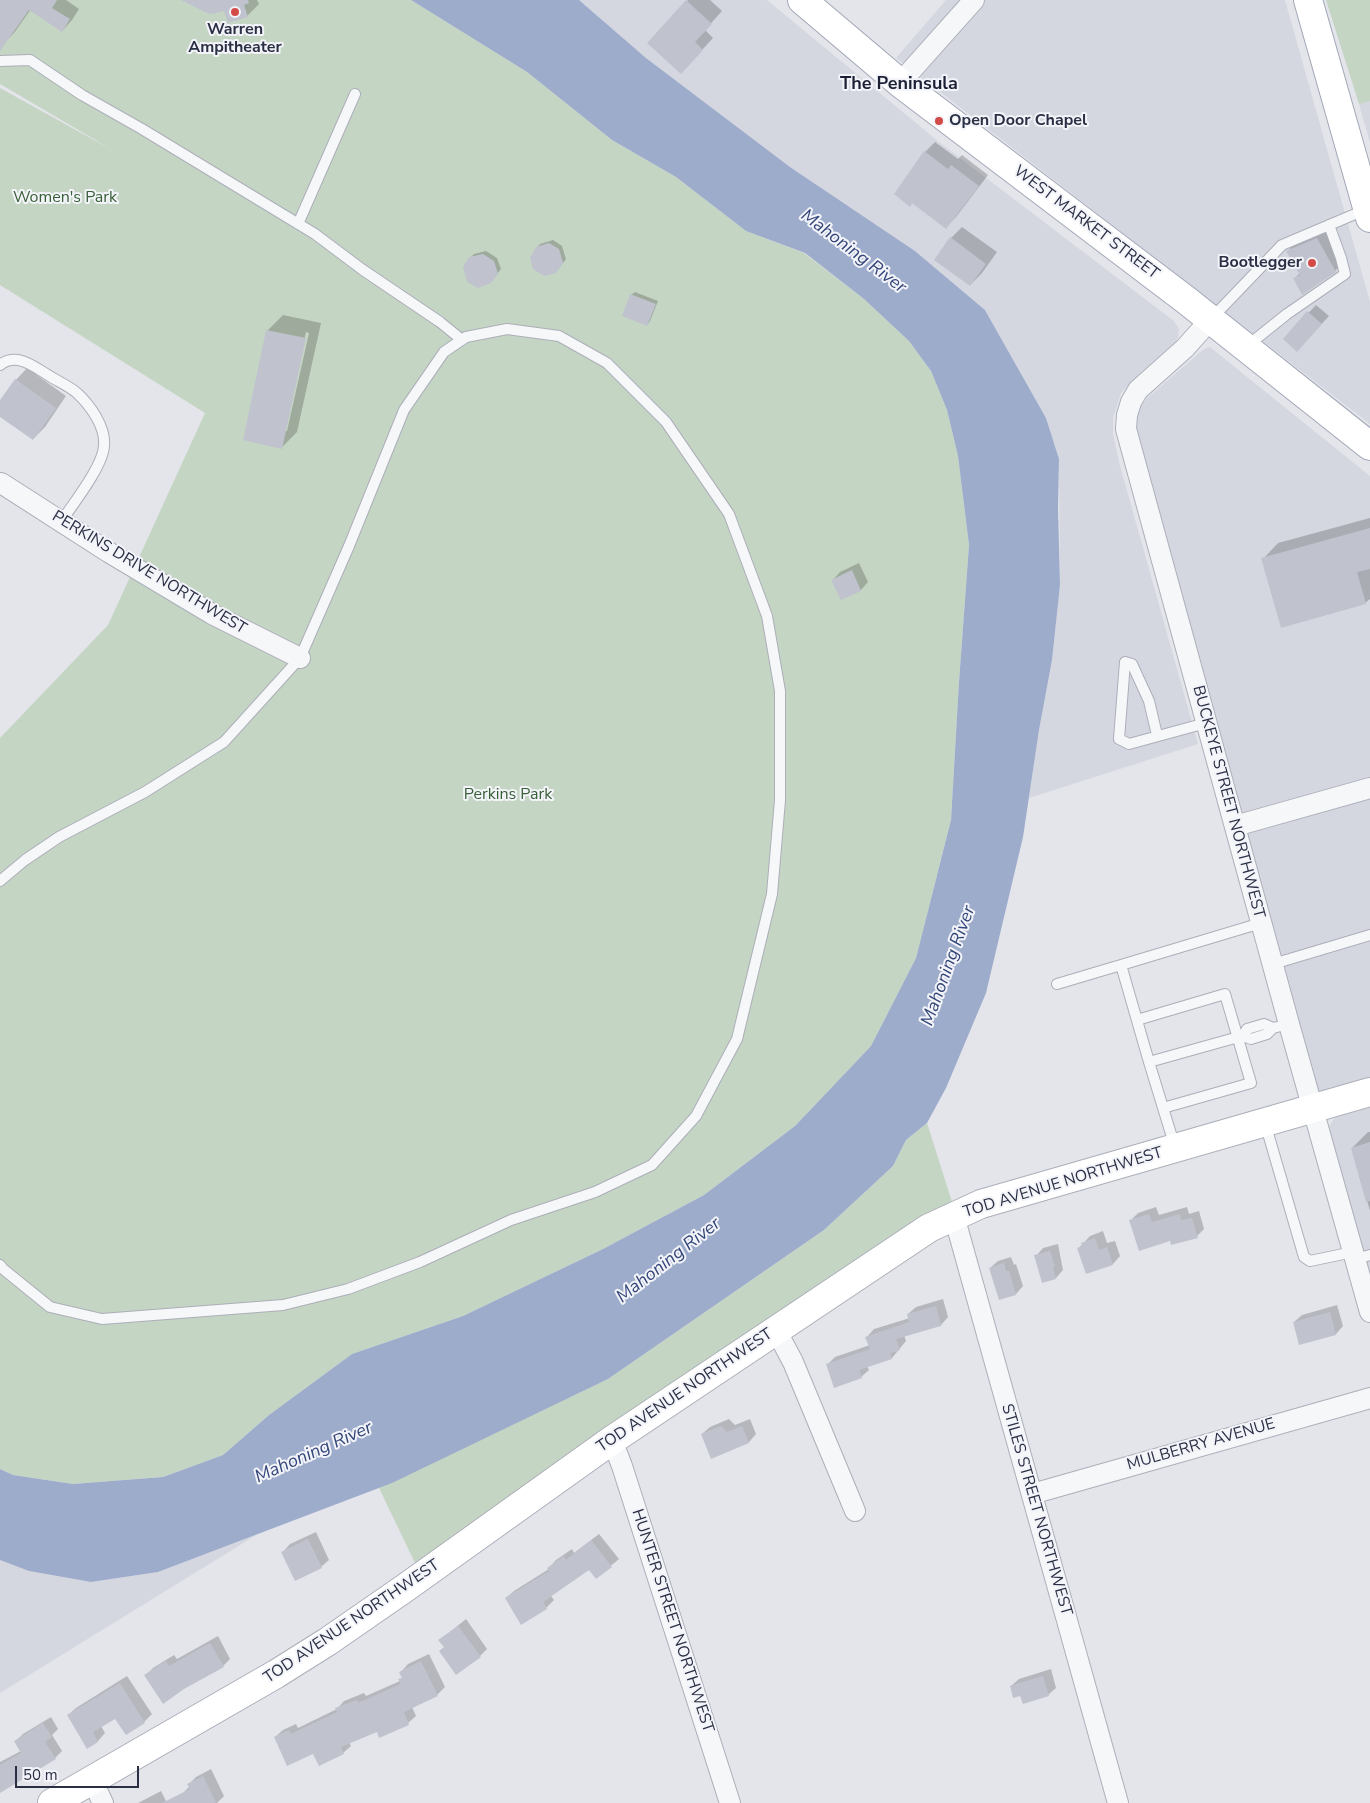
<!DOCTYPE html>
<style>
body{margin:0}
#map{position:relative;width:1370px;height:1803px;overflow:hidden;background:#e3e5eb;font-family:"Nunito Sans",sans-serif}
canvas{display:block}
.scale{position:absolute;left:15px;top:1766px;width:124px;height:22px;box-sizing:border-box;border:2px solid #2a2f44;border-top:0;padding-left:6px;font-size:15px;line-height:18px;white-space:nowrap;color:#2a2f44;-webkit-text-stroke:4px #f3f4f9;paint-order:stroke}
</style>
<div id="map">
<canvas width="1370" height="1803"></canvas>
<div class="scale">50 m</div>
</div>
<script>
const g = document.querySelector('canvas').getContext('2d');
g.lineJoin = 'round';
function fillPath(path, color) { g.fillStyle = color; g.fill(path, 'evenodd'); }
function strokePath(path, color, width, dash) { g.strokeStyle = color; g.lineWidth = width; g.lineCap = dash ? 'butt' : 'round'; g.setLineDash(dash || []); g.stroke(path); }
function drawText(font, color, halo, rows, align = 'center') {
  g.font = font + ' "Nunito Sans",sans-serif'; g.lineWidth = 4; g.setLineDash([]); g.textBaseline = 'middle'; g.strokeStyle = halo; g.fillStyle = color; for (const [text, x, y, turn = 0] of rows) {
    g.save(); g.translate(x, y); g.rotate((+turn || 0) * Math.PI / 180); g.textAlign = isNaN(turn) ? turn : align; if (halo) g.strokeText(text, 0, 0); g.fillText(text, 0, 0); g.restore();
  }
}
fillPath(new Path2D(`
 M579 0H767L939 142 1174 321 1179 329 1178 338 1174 343 1140 373 1121 393 1113 418V434L1119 462 1198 744 1029 798 1039 730 1052 660 1060 585 1059 459 1046 418 1013 359 985 310 915 251 787 165 646 58Z
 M946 0H1285L1370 302V424L896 58Z
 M1370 100V143L1359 104Z
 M1210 347 1370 476V1081L1320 1094 1314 1082 1135 433 1139 409 1147 398 1204 349Z
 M1370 1106V1288L1328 1129 1338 1112Z
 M258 1534 0 1693V1560L29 1571 91 1582 158 1572Z`), '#d5d7e0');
fillPath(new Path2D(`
 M0 0H411L527 72 612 140 676 177 746 231 804 253 864 299 909 341 931 371 947 410 958 456 969 545 959 682 951 820 916 958 871 1046 795 1126 704 1195 603 1249 463 1316 352 1354 269 1415 223 1455 163 1477 73 1484 13 1475 0 1469V738L108 625 205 413 0 285V88L114 151 0 84Z
 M1326 0H1370V101L1359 104Z
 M927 1123 953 1205 930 1214 415 1563 379 1488 608 1379 824 1230 893 1166 906 1140Z`), '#c5d5c4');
fillPath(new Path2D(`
 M411 0H579L646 58 790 167 915 251 985 310 1046 418 1059 459 1058 508 1060 585 1052 660 1039 730 1023 837 986 993 946 1088 927 1123 906 1140 893 1166 824 1230 608 1379 392 1483 158 1572 91 1582 29 1571 0 1560V1469L13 1475 73 1484 163 1477 223 1455 269 1415 352 1354 463 1316 603 1249 704 1195 795 1126 871 1046 916 958 951 820 959 682 969 545 958 456 947 410 931 371 909 341 864 299 805 253 746 231 676 177 612 140 527 72Z`), '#9eaccc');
fillPath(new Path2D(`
 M0 0H66L79 9 72 20 62 31 31 9 14 33 4 43H0Z
 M194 0H257L259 4 247 16Z
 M688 0H710L722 11 705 30 713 38 692 61 648 43Z
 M935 142 958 159 962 155 988 175 956 217 946 227 925 152Z
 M962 227 997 252 982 273 970 285 951 238Z
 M1329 227 1347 259 1335 271 1295 278 1300 273 1288 251 1299 239Z
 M553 240 562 246 566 259 559 268 537 248 540 244Z
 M486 251 497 258 501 269 494 278 470 258 474 254Z
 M635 292 658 301 650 321 647 325 631 295Z
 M1316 305 1329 316 1304 343 1284 339Z
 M283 315 321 323 297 432 282 447 268 330ZM306 332 309 333 287 431H285Z
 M27 368 66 396 45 427 33 439 0 415V402L16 380Z
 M1370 518V599L1365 603 1263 559 1278 543Z
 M859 563 868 582 861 590 841 599 833 580 840 572Z
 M1368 1132H1370V1211L1352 1148Z
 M1156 1207 1159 1215 1187 1207 1189 1214 1199 1211 1204 1229 1197 1236 1171 1240 1131 1220 1138 1213Z
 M1103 1231 1107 1243 1115 1241 1120 1256 1113 1264 1087 1272 1079 1248 1090 1236Z
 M1058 1244 1063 1270 1056 1278 1043 1281 1036 1256 1043 1248Z
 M1011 1257 1014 1265 1016 1264 1023 1286 1016 1294 990 1268 998 1261Z
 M943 1299 948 1317 941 1325 904 1335 906 1341 892 1358 867 1366 869 1370 861 1377 827 1365 835 1357 870 1345 867 1337 874 1329 910 1318 908 1314 916 1307Z
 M1337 1305 1343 1326 1336 1334 1300 1344 1294 1322 1302 1315Z
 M729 1419 735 1425 750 1419 756 1434 749 1442 711 1457 702 1434 710 1427Z
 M316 1532 329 1560 321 1567 283 1552 290 1544Z
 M599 1534 619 1559 596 1578 589 1568 551 1596 554 1600 546 1608 506 1598 514 1591 549 1569V1568L556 1560 572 1549 574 1553Z
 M466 1619 487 1649 480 1656 445 1647 440 1640Z
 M218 1636 230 1659 223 1666 146 1675 153 1668 174 1655 177 1659Z
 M429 1654 445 1687 437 1695 412 1707 416 1716 408 1723 378 1731 349 1742 351 1746 343 1753 314 1752 275 1737 283 1730 296 1724 298 1728 337 1709 344 1701 364 1693 366 1696 400 1681 403 1677 401 1672 408 1664Z
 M1051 1669 1056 1688 1048 1695 1011 1686 1019 1679Z
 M127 1676 152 1714 144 1722 126 1733 116 1717 101 1726 105 1733 98 1741 87 1747 68 1715 76 1708Z
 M51 1717 58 1729 52 1735 62 1751 55 1758 0 1792V1762L21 1751 15 1742 23 1734Z
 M211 1769 224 1796 217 1803H185L181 1795 190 1786 189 1784 196 1777Z
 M161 1791 167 1803H138L140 1802Z`), '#0003');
fillPath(new Path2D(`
 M0 0H57L52 8 70 19 62 32 29 10 0 51Z
 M181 0H248L249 3 244 5 248 17 228 23 224 11 213 14 207 13Z
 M686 0 712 24 695 42 703 50 681 74 647 43Z
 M924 151 948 169 951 165 979 186 946 229 912 203 910 207 894 194Z
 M950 237 986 264 970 286 934 260Z
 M1317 238 1336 272 1302 295 1293 278 1300 275 1286 251Z
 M549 243 559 249 563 263 556 273 544 276 533 269 530 258 536 247Z
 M483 254 494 261 498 274 491 283 478 288 467 282 463 267 469 257Z
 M630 294 656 304 647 326 622 316Z
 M1307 311 1322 324 1297 352 1283 339Z
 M266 330 306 338 282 449 243 440Z
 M15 379 56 408 33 440 0 417V400Z
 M1370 528V569L1357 572 1366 604 1281 628 1261 558Z
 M852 570 861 591 841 600 831 580Z
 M1370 1142V1201L1366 1202 1351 1148Z
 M1149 1214 1152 1222 1180 1214 1181 1220 1192 1218 1198 1238 1171 1245 1170 1241 1139 1251 1129 1220Z
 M1095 1238 1099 1250 1107 1247 1113 1265 1086 1274 1077 1248 1082 1246 1081 1243Z
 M1050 1251 1055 1267H1053L1056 1279 1042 1283 1034 1255Z
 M1004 1263 1006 1271H1009L1016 1295 999 1300 989 1268Z
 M936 1306 941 1326 896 1339 900 1350 890 1353 892 1359 859 1370 862 1378 834 1388 826 1364 870 1349 865 1337 909 1322 907 1314Z
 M1330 1312 1336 1335 1299 1345 1293 1322Z
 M721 1426 727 1432 742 1426 749 1443 711 1459 701 1434Z
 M308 1539 322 1568 295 1581 281 1552Z
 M591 1540 612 1567 596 1579 589 1570 543 1602 547 1609 521 1625 505 1598 549 1571 547 1568 564 1556 566 1560Z
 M458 1626 481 1657 456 1675 439 1651 444 1647 438 1640Z
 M210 1643 224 1667 184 1689 163 1704 144 1675 166 1661 169 1666Z
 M421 1661 438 1696 404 1712 409 1725 379 1738 377 1732 341 1747 344 1754 319 1766 313 1754 287 1766 274 1737 289 1730 291 1734 337 1712 335 1708 357 1700 358 1703 401 1684 398 1679 402 1678 399 1672Z
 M1043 1676 1049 1696 1023 1704 1020 1696 1013 1698 1010 1686Z
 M120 1683 145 1723 126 1735 115 1719 93 1732 98 1742 87 1749 67 1715Z
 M43 1723 52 1737 45 1742 56 1759 0 1793V1765L21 1753 14 1741Z
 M203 1776 216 1803H162L190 1789 187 1784Z`), '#c0c3ce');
const lane = new Path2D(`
 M0 61 30 60 82 95 142 129 315 234 363 270 440 322 462 340
 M298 224 355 94
 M1211 319 1282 245 1367 209
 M1247 346 1287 314 1345 274 1341 258 1329 225
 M0 365C16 352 33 366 48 375 57 381 69 386 77 393 90 405 106 427 104 446 103 466 73 504 61 522
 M1157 735 1149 701 1132 664 1125 662 1119 739 1129 744 1206 723
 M0 881 25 860 59 837 145 792 224 742 300 658 349 546 404 410 444 352 466 337 507 329 559 336 607 363 666 422 729 514 767 616 780 691V800L772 894 737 1039 696 1116 652 1165 595 1192 511 1220 420 1262 348 1289 283 1305 102 1319 50 1307 3 1269 0 1265
 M1273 964 1370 935
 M1121 965 1261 923
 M1057 984 1121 965 1149 1062 1242 1036
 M1137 1020 1225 994 1251 1083 1163 1108
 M1273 1028 1264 1024 1247 1029 1243 1036 1251 1039 1267 1034 1273 1028 1289 1024
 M1149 1062 1175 1147
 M1265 1123 1304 1257 1310 1261 1353 1252
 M1355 1259 1370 1255`);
const street = new Path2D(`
 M900 83 974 0
 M1210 320 1185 348 1138 390 1131 402 1127 415 1126 429 1289 1024 1370 1312
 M1 483 110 553 212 614 300 658
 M1235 826 1370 788
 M954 1216 1118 1803
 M776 1330 793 1362 855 1511
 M612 1440 622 1466 730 1803
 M1032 1494 1370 1398
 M92 1780 103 1803`);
const secondary = new Path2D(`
 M52 1803 276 1674 327 1642 405 1588 612 1440 929 1228 981 1204 1370 1092`);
const primary = new Path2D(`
 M802 0 900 83 1186 300 1370 446
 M1308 0 1370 218`);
strokePath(lane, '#acaeb9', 12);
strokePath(street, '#acaeb9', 22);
strokePath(secondary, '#acaeb9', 30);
strokePath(primary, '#a2a7b7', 30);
strokePath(lane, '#f6f7f9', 10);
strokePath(street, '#f6f7f9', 20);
strokePath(secondary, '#fff', 28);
strokePath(primary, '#fff', 28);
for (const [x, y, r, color] of [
 [235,12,5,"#d24b47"],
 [939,121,5,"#d24b47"],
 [1312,263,5,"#d24b47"]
]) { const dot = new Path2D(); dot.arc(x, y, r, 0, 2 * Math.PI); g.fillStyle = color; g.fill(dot); strokePath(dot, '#f3f4f9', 2); }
drawText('bold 16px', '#2a2f44', '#f3f4f9', [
 ["Warren",235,30],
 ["Ampitheater",235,48],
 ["Open Door Chapel",949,121,"left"],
 ["Bootlegger",1302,263,"right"]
]);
drawText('16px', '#386037', '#f3f4f9', [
 ["Women's Park",65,198],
 ["Perkins Park",508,795]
]);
drawText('16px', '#2a2f44', '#f3f4f9', [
 ["WEST MARKET STREET",1086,223,37],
 ["PERKINS DRIVE NORTHWEST",149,573,31],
 ["BUCKEYE STREET NORTHWEST",1228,802,75],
 ["TOD AVENUE NORTHWEST",1063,1183,-17],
 ["TOD AVENUE NORTHWEST",685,1391,-34],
 ["MULBERRY AVENUE",1201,1445,-16],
 ["STILES STREET NORTHWEST",1036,1510,74],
 ["HUNTER STREET NORTHWEST",672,1621,72],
 ["TOD AVENUE NORTHWEST",352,1622,-34]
]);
drawText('bold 18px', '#1c2035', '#f3f4f9', [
 ["The Peninsula",899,85]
]);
drawText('italic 18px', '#334679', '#f3f4f9', [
 ["Mahoning River",853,252,37],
 ["Mahoning River",949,966,-70],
 ["Mahoning River",669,1261,-38],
 ["Mahoning River",314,1453,-24]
]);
</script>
